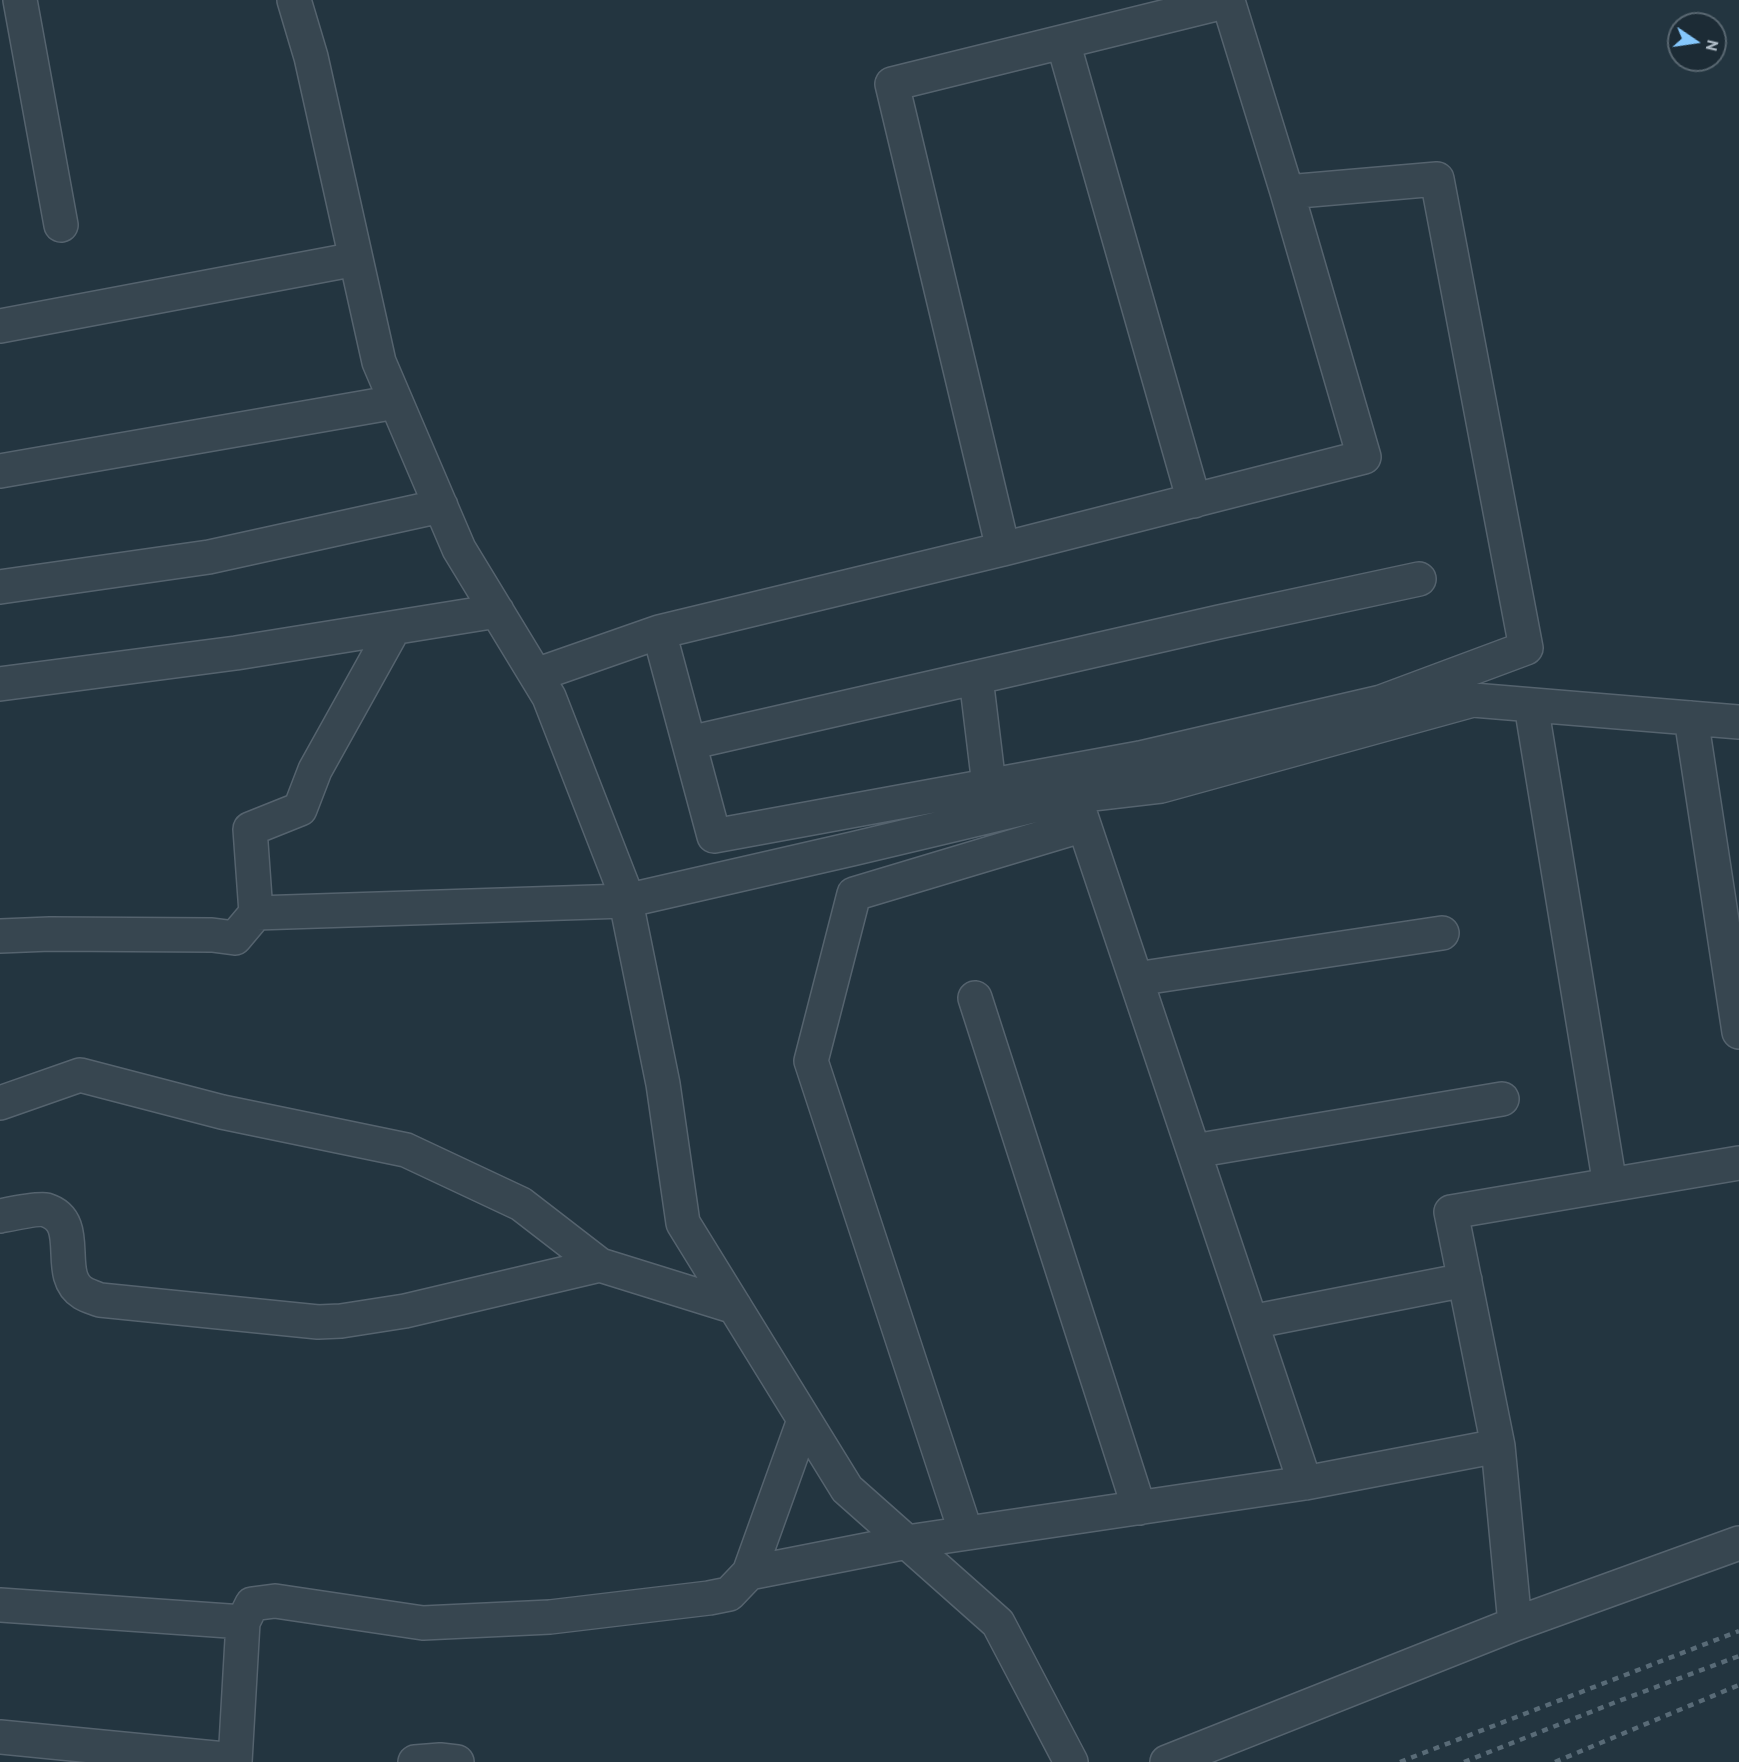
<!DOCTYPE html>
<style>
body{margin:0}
#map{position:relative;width:1739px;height:1762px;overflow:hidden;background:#233540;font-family:"PT Sans",sans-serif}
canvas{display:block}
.north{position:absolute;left:1667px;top:12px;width:60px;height:60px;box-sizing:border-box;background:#1c2b35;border:2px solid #596771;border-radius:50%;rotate:103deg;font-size:16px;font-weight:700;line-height:24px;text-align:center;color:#b4c0cb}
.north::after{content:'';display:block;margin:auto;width:21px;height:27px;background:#86c8fd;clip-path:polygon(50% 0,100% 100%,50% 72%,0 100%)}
</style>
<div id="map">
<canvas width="1739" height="1762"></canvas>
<div class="north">N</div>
</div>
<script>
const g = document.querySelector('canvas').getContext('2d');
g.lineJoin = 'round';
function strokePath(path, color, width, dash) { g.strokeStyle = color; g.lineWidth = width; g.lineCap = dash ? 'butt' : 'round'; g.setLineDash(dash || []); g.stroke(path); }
const minor = new Path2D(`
 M20 0 61 225
 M294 0 311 57 379 362 459 549 549 697 623 887 663 1084 683 1223 847 1489 998 1623 1071 1762
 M1063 42 1194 501
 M0 326 356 259
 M0 471 396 402
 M1003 549 1364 457 1287 192
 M0 587 209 557 441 506
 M536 675 659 632 714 836 1140 758 1381 702 1526 648 1437 179 1287 192 1228 1 892 84 1003 549 659 632
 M976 678 989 785
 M0 684 236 653 497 611
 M1531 705 1610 1185
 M1691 718 1739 1032
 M689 743 1219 622 1419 579
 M1077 804 1305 1483
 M256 913 625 901 852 849 1075 796 1161 786 1473 700 1739 722
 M0 936 50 934 212 935 235 938 256 913 250 829 300 809 315 770 394 628
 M1136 979 1442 933
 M975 998 1139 1508
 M0 1103 80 1075 222 1112 406 1150 521 1204 600 1265 735 1307
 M1194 1151 1502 1099
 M0 1216C10 1214 38 1208 46 1210 85 1222 53 1275 83 1293 88 1296 95 1298 100 1300L318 1322 341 1321 405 1311 600 1265
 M1251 1322 1465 1280
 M1498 1446 1515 1624
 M966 1533 811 1061 854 894 1084 825
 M749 1573 907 1542 1305 1483 1498 1446 1451 1212 1739 1163
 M0 1605 243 1622 235 1762
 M243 1622 252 1604 275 1601 423 1623 550 1617 709 1598 729 1594 749 1573 804 1420
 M0 1737 235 1760
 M415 1762 440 1760 457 1762
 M1167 1762 1515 1624 1739 1543`);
strokePath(minor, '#55636e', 36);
strokePath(minor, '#374650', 33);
strokePath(new Path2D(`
 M1400 1762 1739 1631
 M1464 1762 1616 1702 1739 1656
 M1555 1762 1739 1685`), '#596b77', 4.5, [6, 6]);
</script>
